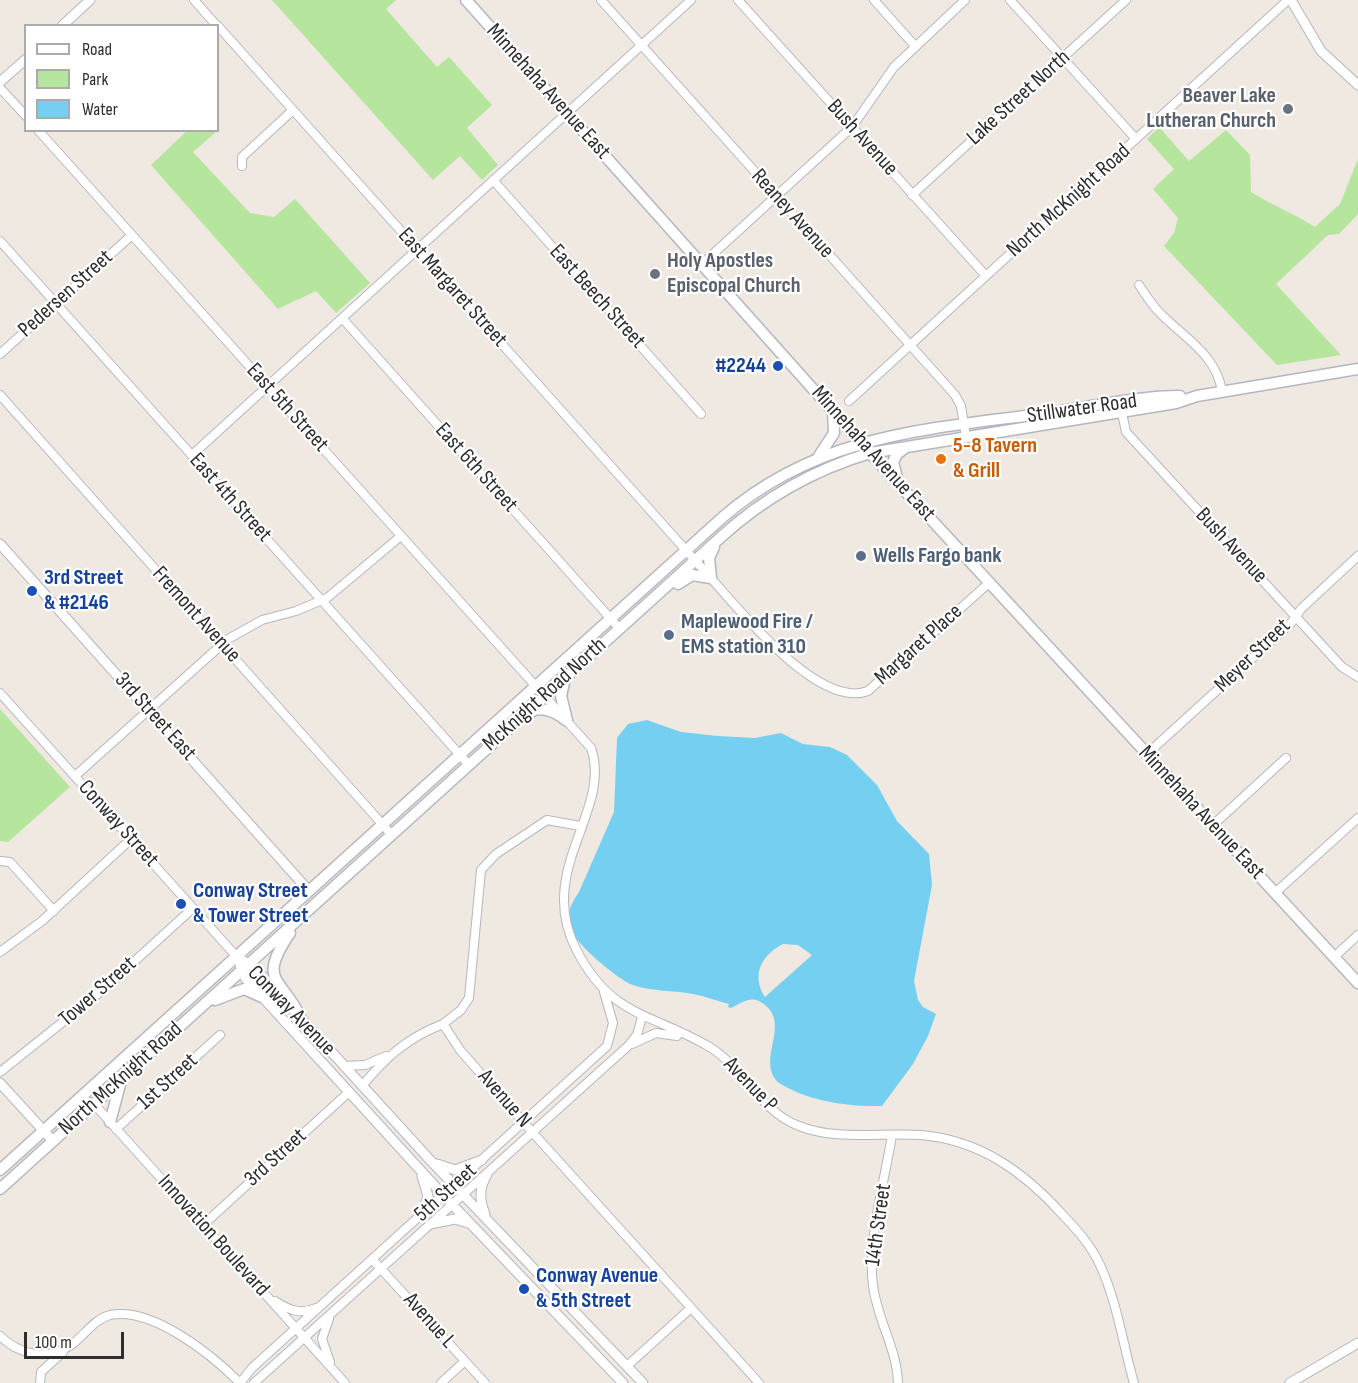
<!DOCTYPE html>
<style>
body{margin:0}
#map{position:relative;width:1358px;height:1383px;overflow:hidden;background:#efe9e1;font-family:"Sofia Sans Condensed",sans-serif}
canvas{display:block}
.legend{position:absolute;left:24px;top:24px;width:195px;height:108px;box-sizing:border-box;background:#fff;border:2px solid #ababab;margin:0;padding:8px 10px;list-style:none;font-size:18px;color:#2e2e2e}
.legend li{display:flex;align-items:center;gap:12px;height:30px}
.legend b{width:30px;border:2px solid #ababab}
.scale{position:absolute;left:24px;top:1332px;width:100px;height:27px;box-sizing:border-box;border:3px solid #2e2e2e;border-top:0;padding-left:8px;font-size:18px;line-height:21px;white-space:nowrap;color:#2e2e2e;-webkit-text-stroke:4px #fff;paint-order:stroke}
</style>
<div id="map">
<canvas width="1358" height="1383"></canvas>
<ul class="legend">
<li><b style="height:8px;background:#fff"></b>Road</li>
<li><b style="height:16px;background:#b6e59e"></b>Park</li>
<li><b style="height:16px;background:#75cff0"></b>Water</li>
</ul>
<div class="scale">100 m</div>
</div>
<script>
const g = document.querySelector('canvas').getContext('2d');
g.lineJoin = 'round';
function fillPath(path, color) { g.fillStyle = color; g.fill(path, 'evenodd'); }
function strokePath(path, color, width, dash) { g.strokeStyle = color; g.lineWidth = width; g.lineCap = dash ? 'butt' : 'round'; g.setLineDash(dash || []); g.stroke(path); }
function drawText(font, color, halo, rows, align = 'center') {
  g.font = font + ' "Sofia Sans Condensed",sans-serif'; g.lineWidth = 4.5; g.setLineDash([]); g.textBaseline = 'middle'; g.strokeStyle = halo; g.fillStyle = color; for (const [text, x, y, turn = 0] of rows) {
    g.save(); g.translate(x, y); g.rotate((+turn || 0) * Math.PI / 180); g.textAlign = isNaN(turn) ? turn : align; if (halo) g.strokeText(text, 0, 0); g.fillText(text, 0, 0); g.restore();
  }
}
fillPath(new Path2D(`
 M272 0H396L386 9 437 67 449 57 492 105 467 128 498 165 482 180 460 156 433 180Z
 M1159 127 1189 161 1226 130 1250 155 1251 192C1272 205 1293 213 1315 227L1340 204 1358 159V214L1339 234 1328 235 1276 284 1341 355 1277 365 1164 246 1174 233 1178 218 1153 189 1174 169 1147 139Z
 M188 130 217 131 193 152 250 213 274 217 295 199 370 283 336 313 316 291 278 309 151 165Z
 M0 709 70 787 8 842 0 841Z`), '#b6e59e');
fillPath(new Path2D(`
 M647 720 681 732 718 736 755 738 781 733 803 744 830 747 847 755 877 785 897 821 929 854 932 885 914 981 918 1000 923 1007 936 1014 928 1036 913 1064 882 1106C847 1107 808 1101 779 1083 755 1061 791 1026 765 1005 752 994 744 1002 731 1008L728 1007 729 1004C717 1001 705 996 693 994 673 990 653 992 633 985 618 980 573 942 569 926 566 913 572 902 579 892L614 812 617 738 628 724ZM783 944 798 945 812 955 765 997C751 976 761 955 783 944Z`), '#75cff0');
const minor = new Path2D(`
 M194 0 217 26
 M601 0 955 395 961 406 966 437
 M738 0 986 276
 M874 0 915 46
 M1010 0 1136 139
 M218 26 700 566C732 600 816 711 868 691L990 582
 M0 88 26 116
 M38 130 591 748C613 811 534 870 577 951 612 1018 652 1013 708 1046 744 1067 759 1111 799 1126 837 1141 881 1132 921 1135 980 1140 1024 1172 1062 1214 1077 1230 1091 1245 1100 1265 1117 1301 1123 1345 1134 1383
 M242 166V157L293 110
 M493 180 701 414
 M912 195 1126 0
 M0 241 469 765
 M702 264 852 127 894 67 965 0
 M1139 285C1146 295 1153 307 1162 315 1186 339 1216 355 1222 391
 M342 318 619 628
 M0 354 132 235
 M0 395 391 834
 M849 401 1288 0
 M1121 408 1126 432 1342 667 1358 677
 M192 455 691 0
 M0 693 236 956
 M1147 754 1292 622 1301 609 1358 556
 M75 776 228 639 262 620 296 611 327 598 401 536
 M1213 825 1286 758
 M580 826 547 820 496 854 481 870 469 998 461 1010 443 1024 460 1050 524 1123 759 1383
 M0 861 10 862 54 911
 M1275 893 1358 818
 M0 952 42 921 131 839
 M1334 957 1358 935
 M632 1044 656 1033 677 1036
 M344 1066 365 1065 386 1056
 M0 1072 104 989 193 908
 M362 1086C386 1057 407 1038 443 1024
 M76 1101 84 1100 94 1104 345 1383
 M116 1129 220 1035
 M892 1135C885 1179 867 1243 873 1285 877 1320 897 1348 898 1383
 M203 1225 349 1092
 M372 1259 485 1383
 M275 1301C289 1310 300 1315 316 1308
 M329 1319 322 1339 330 1362
 M0 1336C20 1355 47 1361 71 1345 84 1336 94 1319 110 1315 152 1306 212 1355 240 1383
 M627 1366 691 1308
 M40 1383 41 1372 63 1352
 M240 1383 252 1368 607 1046 613 1023 604 992
 M254 1383 628 1046 637 1035 642 1017
 M441 1383 465 1361`);
const tertiary = new Path2D(`
 M1291 0 1321 51 1358 85
 M62 26 90 0
 M0 82 26 59
 M0 544 309 891
 M236 956 256 969 430 1160 643 1383
 M240 965 245 978 443 1195 623 1383
 M0 1083 53 1141
 M437 1164 455 1170 482 1160
 M422 1214 428 1196 422 1176
 M485 1214C479 1200 479 1188 487 1174
 M430 1224 455 1219 468 1223
 M1290 1383 1358 1343`);
const secondary = new Path2D(`
 M466 0 870 453 1358 983
 M819 456 834 433 833 411
 M897 478 893 462 897 454 906 447
 M678 584 692 575 711 578 709 558 714 547
 M565 678 561 696 567 720
 M530 712C543 705 556 712 567 721
 M290 933C255 984 284 977 302 1021
 M215 1000 244 989 262 997
 M110 1122 121 1081
 M0 1170 723 517C819 434 928 429 1048 413 1091 407 1137 396 1180 396
 M0 1189 721 537C765 497 813 470 870 453L1176 403 1197 396 1358 369`);
strokePath(minor, '#b4b7c1', 10);
strokePath(tertiary, '#b4b7c1', 11);
strokePath(secondary, '#b4b7c1', 13);
strokePath(minor, '#fff', 8);
strokePath(tertiary, '#fff', 9);
strokePath(secondary, '#fff', 10);
for (const [x, y, r, color] of [
 [1288,109,6,"#6b7280"],
 [655,274,6,"#6b7280"],
 [778,366,6,"#1a4fb4"],
 [941,459,6,"#e8710a"],
 [861,556,6,"#5c6f8a"],
 [32,591,6,"#1a4fb4"],
 [669,635,6,"#5c6f8a"],
 [181,904,6,"#1a4fb4"],
 [524,1289,6,"#1a4fb4"]
]) { const dot = new Path2D(); dot.arc(x, y, r, 0, 2 * Math.PI); g.fillStyle = color; g.fill(dot); strokePath(dot, '#fff', 2); }
drawText('22px', '#2e2e2e', '#fff', [
 ["Minnehaha Avenue East",548,92,48],
 ["Lake Street North",1019,98,-42],
 ["Bush Avenue",862,138,48],
 ["North McKnight Road",1069,201,-42],
 ["Reaney Avenue",792,214,48],
 ["East Margaret Street",452,288,48],
 ["Pedersen Street",66,294,-42],
 ["East Beech Street",597,297,48],
 ["East 5th Street",287,408,48],
 ["Stillwater Road",1082,409,-8],
 ["Minnehaha Avenue East",873,454,48],
 ["East 6th Street",476,468,48],
 ["East 4th Street",230,498,48],
 ["Bush Avenue",1231,546,47],
 ["Fremont Avenue",196,615,48],
 ["Margaret Place",919,645,-42],
 ["Meyer Street",1253,656,-44],
 ["McKnight Road North",545,695,-42],
 ["3rd Street East",155,717,48],
 ["Minnehaha Avenue East",1201,813,47],
 ["Conway Street",118,824,48],
 ["Tower Street",98,992,-41],
 ["Conway Avenue",291,1011,46],
 ["North McKnight Road",121,1079,-42],
 ["1st Street",168,1082,-42],
 ["Avenue P",750,1085,46],
 ["Avenue N",504,1099,49],
 ["3rd Street",276,1158,-42],
 ["5th Street",446,1193,-42],
 ["14th Street",879,1225,-82],
 ["Innovation Boulevard",213,1236,48],
 ["Avenue L",429,1321,48]
]);
drawText('bold 22px', '#5b616d', '#fff', [
 ["Beaver Lake",1276,96],
 ["Lutheran Church",1276,121],
 ["Holy Apostles",667,261,"left"],
 ["Episcopal Church",667,286,"left"]
], 'right');
drawText('bold 22px', '#164399', '#fff', [
 ["#2244",766,366,"right"],
 ["3rd Street",44,578],
 ["& #2146",44,603],
 ["Conway Street",193,891],
 ["& Tower Street",193,916],
 ["Conway Avenue",536,1276],
 ["& 5th Street",536,1301]
], 'left');
drawText('bold 22px', '#c56008', '#fff', [
 ["5-8 Tavern",953,446],
 ["& Grill",953,471]
], 'left');
drawText('bold 22px', '#4e5e75', '#fff', [
 ["Wells Fargo bank",873,556],
 ["Maplewood Fire /",681,622],
 ["EMS station 310",681,647]
], 'left');
</script>
